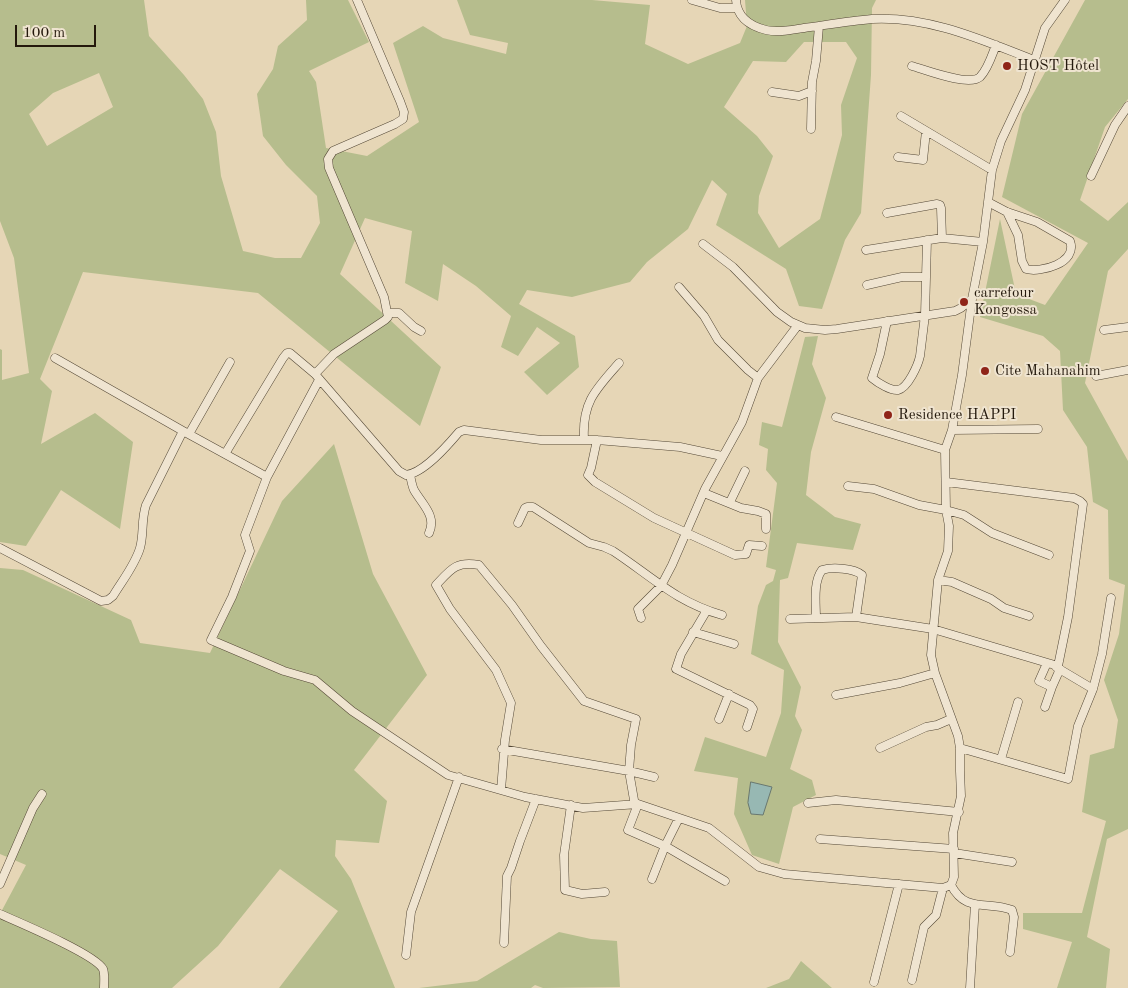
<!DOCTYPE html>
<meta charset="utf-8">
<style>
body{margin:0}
#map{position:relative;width:1128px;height:988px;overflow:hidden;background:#e6d6b6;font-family:"Old Standard TT",serif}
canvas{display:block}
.scale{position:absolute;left:15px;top:25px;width:81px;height:22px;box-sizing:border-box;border:2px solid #24190c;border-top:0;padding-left:6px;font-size:15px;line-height:18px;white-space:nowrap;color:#24190c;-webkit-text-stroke:4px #efe4d0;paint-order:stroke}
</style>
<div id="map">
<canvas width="1128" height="988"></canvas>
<div class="scale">100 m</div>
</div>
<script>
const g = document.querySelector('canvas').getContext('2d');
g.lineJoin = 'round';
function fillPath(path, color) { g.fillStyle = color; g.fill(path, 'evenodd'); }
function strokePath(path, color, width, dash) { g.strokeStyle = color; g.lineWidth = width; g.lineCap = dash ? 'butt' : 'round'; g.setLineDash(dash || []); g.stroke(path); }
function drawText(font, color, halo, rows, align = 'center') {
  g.font = font + ' "Old Standard TT",serif'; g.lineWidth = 4; g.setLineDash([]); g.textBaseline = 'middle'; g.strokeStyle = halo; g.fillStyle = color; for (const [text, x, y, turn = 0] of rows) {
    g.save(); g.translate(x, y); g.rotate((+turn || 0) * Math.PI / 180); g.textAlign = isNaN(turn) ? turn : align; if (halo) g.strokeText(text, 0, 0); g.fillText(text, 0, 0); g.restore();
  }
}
fillPath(new Path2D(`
 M0 0H144L149 36 184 75 203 99 216 132 221 176 243 251 275 258H301L320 223 317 196 286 165 263 136 257 94 273 69 278 46 307 20 306 0H348L369 42 309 71 316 82 326 148 367 156 419 122 393 43 423 26 443 38 506 54 508 43 470 35 457 0H592L650 5 645 44 688 64 740 43 747 26 745 0H876L872 8 871 75 861 213 845 240 822 309 799 306 786 269 716 225 727 194 712 180 688 229 647 262 630 282 572 297 527 290 519 304 575 336 579 367 547 395 524 372 560 343 537 327 518 356 501 347 511 316 476 286 443 264 438 301 405 283 412 231 365 218 340 274 441 367 420 426 258 293 83 272 40 379 52 391 41 444 95 413 133 442 120 529 61 490 26 546 0 542V349L2 350V380L29 373 14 258 0 221ZM804 42H846L857 58 841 105 842 135 820 219 779 248 758 213 759 196 773 156 757 136 724 107 753 61 786 62ZM99 73 113 107 47 146 29 114 53 93Z
 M1085 0H1128V99L1105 127 1080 200 1108 221 1128 202V249L1108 271 1085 383 1128 461V829L1107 839 1087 937 1110 949 1106 988H1057L1072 942 1023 929V913H1082L1106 821 1082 812 1090 755 1114 748 1118 720 1104 680 1119 634 1125 585 1109 579 1108 510 1093 502 1087 447 1063 410 1060 351 1043 336 980 317 1000 219 1016 294 1045 305 1088 243 1002 197 1022 114Z
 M818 336 812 364 826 398 811 452 806 495 835 517 861 524 853 550 797 543 788 578 780 580 778 642 801 687 795 716 802 730 790 769 812 780 816 795 793 807 779 864 752 855 734 814 738 778 694 771 705 737 766 757 781 713 784 670 751 654 758 606 766 585 773 581 776 570 766 567 777 483 766 470 768 449 759 445 762 422 782 427 805 337Z
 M334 444 373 574 427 675 354 770 387 801 379 843 336 840 335 856 351 879 395 988H279L338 911 280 869 218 946 172 988H0V914L26 865 0 854V568L23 570 131 620 140 643 210 653 282 501Z
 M559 932 591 939 617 941 620 987 543 988 535 985 531 988H419L477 981Z
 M801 961 832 988H766L789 979Z`), '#b6bd8d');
const water = new Path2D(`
 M751 782 772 787 763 815 751 814 748 803Z`);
fillPath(water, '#97b8b3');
strokePath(water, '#697870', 1);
const minor = new Path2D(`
 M692 0 720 8H736
 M736 0C737 17 750 26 766 30 778 33 791 30 804 28 826 25 849 21 872 19 930 16 982 40 1034 60
 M912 66C926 70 969 87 980 77 988 69 992 55 996 45
 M772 92 799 96 812 91
 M901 116 992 170
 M811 129 812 82 816 61 819 26
 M898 157 923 160 926 131
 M1091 176 1115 125 1128 106
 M988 202 1007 212 1037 222 1070 241C1078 263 1041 273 1026 269L1022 261 1018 235 1007 212
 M887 213 937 204 940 205 941 208 942 238
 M703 244 733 267 777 312 791 322 805 328 825 330 837 329 955 311 961 308 972 299
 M866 250 942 238 983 242
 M867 285 902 277H926
 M679 287 704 316 718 340 748 370 758 378
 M388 313H399L414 327 421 331
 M887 321 880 354 872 378C878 383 891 391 898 390 908 388 918 365 920 356L925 315 927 240
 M1104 330 1128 327
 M55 358 183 431 267 477
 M315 374 334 354 385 320 388 317 384 297 329 168 328 159 333 151 395 124 403 119 404 112 400 101 357 0
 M1096 376 1128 370
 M319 380 267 477 245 535 250 551 232 597 211 640 284 671 315 680 352 711 448 775 525 797 583 808 638 804 709 828 759 867 784 874 943 888 951 885
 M836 417 945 450
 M952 430 1038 429
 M189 434 230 362
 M584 439C582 402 596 389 619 363
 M597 440 591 468 588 475 595 482 654 518 735 555 746 554 749 545 762 546
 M225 454 283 358 287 353H290L315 374 399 471 406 475C424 473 448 445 459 432L464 430 541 440H597L680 447 722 456
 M410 475C411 479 412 486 414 490 422 504 437 516 429 533
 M848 486 874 489 919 505 946 510 964 515 992 533 1049 555
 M704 493 741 508 758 511 766 514V529
 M730 502 745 471
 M518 523 525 508 527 507H533L589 543 604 547 613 551C651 576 676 602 722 615
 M0 548 101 601 108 600 113 596C122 581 135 565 140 548 144 534 141 520 146 505L183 431
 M938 580 952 582 991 599 1004 608 1029 616
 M707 610 681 654 676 669 750 705 753 709 747 727
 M641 618 638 609 661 586 672 565 705 489 742 422 758 378 798 325
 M816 618C816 603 813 582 822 570 832 567 854 568 862 575L856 617
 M790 619 856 617 933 629 1058 666 1068 617 1083 504 1080 501 1074 498 946 482
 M693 632 734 644
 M1047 663 1039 681 1052 687 1060 669
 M1056 667 1093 689
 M836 695 900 683 935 673
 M1045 707 1052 687
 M719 719 729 694
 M880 748 926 727 937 725 951 719
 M960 748 1068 779 1078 726 1093 689 1102 654 1111 598
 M502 749 629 771 654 777
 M1001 759 1018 702
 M501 790 505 740 511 703 496 670 450 609 436 585C451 569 456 561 479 565L512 605 541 646 584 701 636 719 631 745 629 771 634 800
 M808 803 836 800 959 812
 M638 804 628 830 665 846 679 818
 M571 805 564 855 565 890 582 894 605 892
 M820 839 954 849
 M954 853 1012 862
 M652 879 665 846 725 881
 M0 884 33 808 42 794
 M0 914C18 922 95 954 103 969 105 974 104 982 104 988
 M504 943 507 876 511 868 520 841 536 799
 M1010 952 1014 917 1012 910C987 900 966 914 951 885L954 877 953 833 961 796 960 771V748L958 736 935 673 931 655 938 580 948 551 949 526 946 510 945 450 952 430 962 375 972 299 983 242 992 170 1001 141 1025 90 1045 28 1065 0
 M406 955 411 912 459 777
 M912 980 924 927 936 915 943 888
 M874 982 899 884
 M970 988 975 904`);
strokePath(minor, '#544836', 9);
strokePath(minor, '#efe4d0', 8);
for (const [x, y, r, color] of [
 [1007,66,5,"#8f2418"],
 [964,302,5,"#8f2418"],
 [985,371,5,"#8f2418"],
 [888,415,5,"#8f2418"]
]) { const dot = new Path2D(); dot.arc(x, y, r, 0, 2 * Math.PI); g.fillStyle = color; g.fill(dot); strokePath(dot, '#efe4d0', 2); }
drawText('15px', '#24190c', '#efe4d0', [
 ["HOST Hôtel",1017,66],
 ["carrefour",974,293],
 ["Kongossa",974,310],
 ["Cite Mahanahim",995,371],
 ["Residence HAPPI",898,415]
], 'left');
</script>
